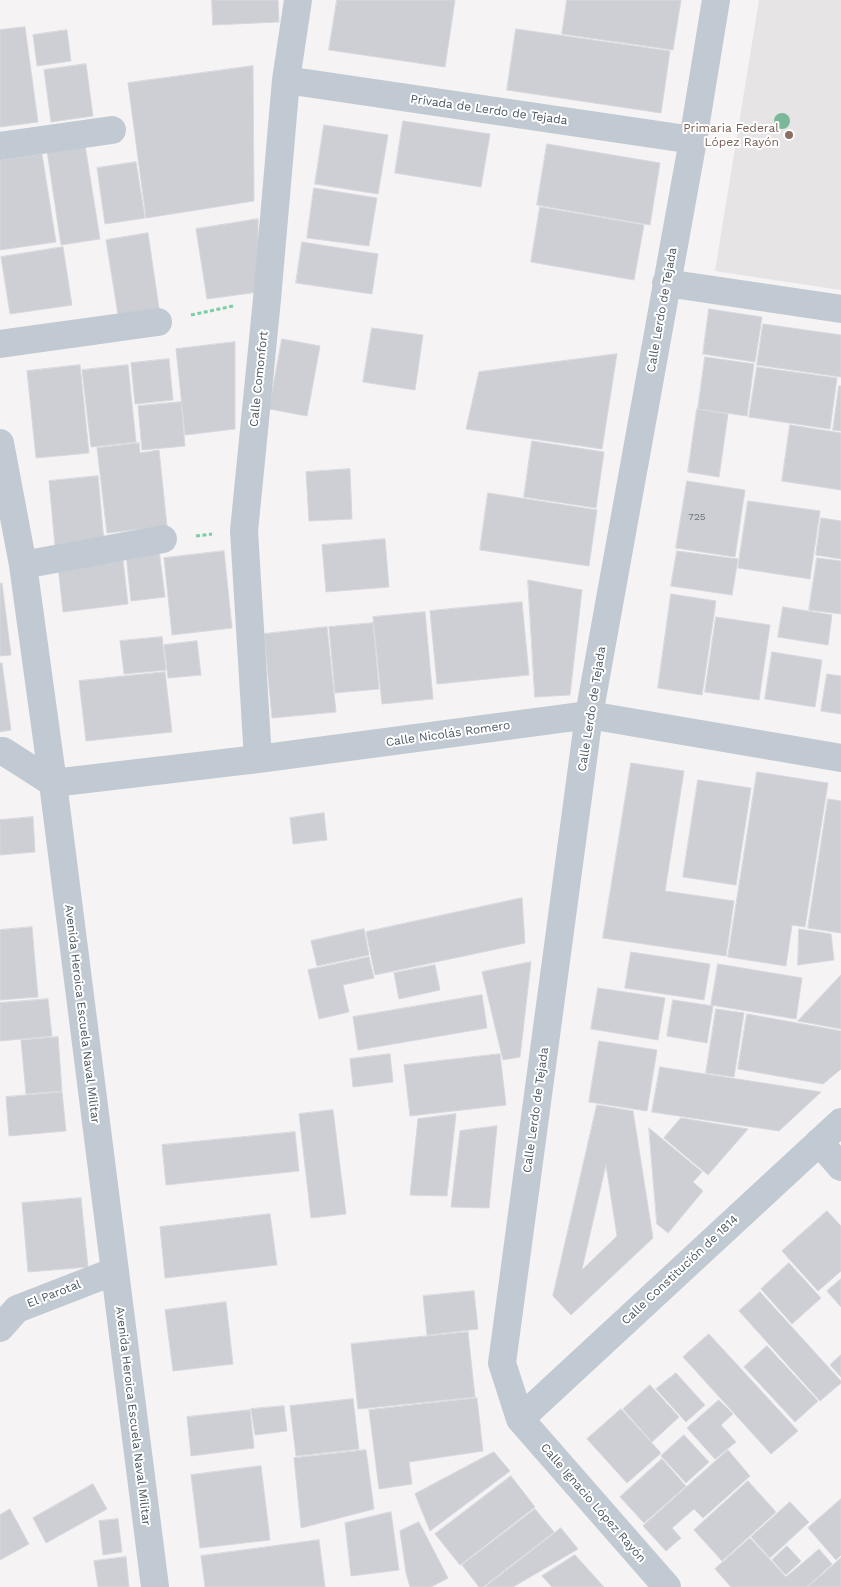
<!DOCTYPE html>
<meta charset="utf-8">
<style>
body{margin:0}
canvas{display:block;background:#f5f3f3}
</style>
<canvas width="841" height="1587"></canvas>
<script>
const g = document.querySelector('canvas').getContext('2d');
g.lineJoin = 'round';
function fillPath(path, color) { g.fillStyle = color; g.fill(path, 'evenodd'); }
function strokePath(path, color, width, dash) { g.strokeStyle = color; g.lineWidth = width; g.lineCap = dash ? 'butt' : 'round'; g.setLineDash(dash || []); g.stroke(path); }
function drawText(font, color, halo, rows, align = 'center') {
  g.font = font + ' "Work Sans",sans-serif'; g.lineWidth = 4; g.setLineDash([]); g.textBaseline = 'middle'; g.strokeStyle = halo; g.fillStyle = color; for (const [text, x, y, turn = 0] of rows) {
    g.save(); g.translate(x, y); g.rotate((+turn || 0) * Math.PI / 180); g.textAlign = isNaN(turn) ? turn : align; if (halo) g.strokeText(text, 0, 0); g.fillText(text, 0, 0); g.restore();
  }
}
fillPath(new Path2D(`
 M759 0H841V290L715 271Z`), '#e6e4e5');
const building = new Path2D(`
 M212 0H278L279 22 213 25Z
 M337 0H455L445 67 329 50Z
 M567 0H681L673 50 562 34Z
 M25 27 38 122 0 127V30Z
 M516 29 670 51 661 113 507 90Z
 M67 30 71 61 37 66 33 35Z
 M86 64 93 116 51 122 44 70Z
 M253 66 254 201 146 218 128 83Z
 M403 121 490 134 481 187 395 173Z
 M324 125 388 135 378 194 315 184Z
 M547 144 660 163 650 225 537 205Z
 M85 145 100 239 61 245 47 151Z
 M42 154 56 242 0 250V160Z
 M136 162 145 218 105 224 97 168Z
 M314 188 377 198 369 246 307 238Z
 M540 207 644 225 634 280 531 262Z
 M258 219V292L207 299 196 229Z
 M148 233 160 315 119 321 106 240Z
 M302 242 378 254 372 294 296 283Z
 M63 247 72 305 10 314 1 257Z
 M709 309 762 317 755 362 703 354Z
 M763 324 841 335V377L757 365Z
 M372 328 423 335 415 390 363 382Z
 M282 339 320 346 307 416 269 409Z
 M235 342V429L185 435 176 349Z
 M617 354 602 449 466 429 479 372Z
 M705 357 754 364 747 416 698 409Z
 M169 359 173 400 135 404 131 363Z
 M80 365 89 453 36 458 27 371Z
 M128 365 136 442 91 447 82 370Z
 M757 367 837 378 830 429 749 417Z
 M839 386H841V431L833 430Z
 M181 402 185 446 142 450 138 406Z
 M697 409 728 414 719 477 688 472Z
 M790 425 841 433V490L782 481Z
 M532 441 604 452 596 508 524 497Z
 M139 443 140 453 159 450 167 526 107 533 97 448Z
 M350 469 352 519 309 521 306 472Z
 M98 476 104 541 55 546 49 481Z
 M687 481 745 490 735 557 676 548Z
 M488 493 597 510 589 566 480 550Z
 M748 501 820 511 810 579 738 568Z
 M821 518 841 521V559L816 555Z
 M385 539 389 587 326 592 322 545Z
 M159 550 165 597 131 601 126 554Z
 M224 551 232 628 172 635 164 558Z
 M677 551 738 559 732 595 671 586Z
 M817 558 841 561V614L809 610Z
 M123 560 128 604 63 612 58 566Z
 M528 580 582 590 570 695 535 697Z
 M2 583 11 655 0 656V584Z
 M671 594 716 601 702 695 658 688Z
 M522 602 529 675 437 684 430 611Z
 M783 607 832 615 828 645 778 637Z
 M425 612 433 699 382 704 373 617Z
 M716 617 770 625 759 700 705 692Z
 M373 623 379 689 335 693 329 627Z
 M327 627 336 712 272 718 264 634Z
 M162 637 166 670 124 674 120 641Z
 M197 641 201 675 168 678 164 645Z
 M772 652 822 660 815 707 765 699Z
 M0 663H2L11 730 0 732Z
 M165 672 172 732 86 741 79 681Z
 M827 674 841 676V714L821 711Z
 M631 763 684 771 665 891 734 901 726 956 603 938Z
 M757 772 828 783 805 927 792 925 786 966 728 957Z
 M698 780 751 788 736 885 683 877Z
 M828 799 841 801V933L808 928Z
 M324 813 327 840 293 844 290 818Z
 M33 817 35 852 0 855V820Z
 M522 898 525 943 375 975 366 932Z
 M32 927 38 997 0 1000V930Z
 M364 929 369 955 317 966 311 941Z
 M799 929 831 934 834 960 798 965Z
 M631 952 710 964 704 1000 625 988Z
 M369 957 374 978 343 985 349 1012 319 1019 308 970Z
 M531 962 520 1057 503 1060 482 972Z
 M718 964 802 978 796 1019 711 1005Z
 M435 965 440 990 399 999 394 973Z
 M841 975V1029L798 1021Z
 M598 988 665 998 658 1040 591 1029Z
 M482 995 487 1028 358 1050 353 1017Z
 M48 999 52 1036 0 1041V1003Z
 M673 1000 713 1006 707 1043 667 1036Z
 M716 1009 744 1013 734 1077 706 1073Z
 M747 1014 841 1031V1069L823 1084 738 1069Z
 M58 1037 62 1091 26 1094 21 1040Z
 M599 1041 657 1050 647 1111 589 1102Z
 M390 1054 393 1082 353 1087 350 1059Z
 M500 1054 506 1105 410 1116 404 1065Z
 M660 1067 821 1092 779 1131 652 1112Z
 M62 1092 66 1131 9 1136 6 1097Z
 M597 1105 633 1111 653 1238 571 1315 553 1296ZM606 1165 617 1236 582 1270Z
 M333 1110 346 1214 311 1218 299 1114Z
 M456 1114 447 1196 410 1195 418 1119Z
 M681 1118 748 1129 708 1175 664 1138Z
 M497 1126 489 1208 451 1207 460 1131Z
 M649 1128 702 1172 693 1182 703 1191 668 1233 657 1224Z
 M295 1132 299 1171 166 1185 162 1145Z
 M81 1198 88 1267 28 1272 22 1203Z
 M827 1211 841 1226V1271L818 1291 782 1251Z
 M270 1214 277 1265 165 1278 160 1227Z
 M789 1263 821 1298 792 1324 761 1289Z
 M841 1279V1307L827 1291Z
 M474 1291 478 1329 427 1335 423 1296Z
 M760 1292 841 1381V1383L820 1401 739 1311Z
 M226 1302 233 1364 173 1371 165 1310Z
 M468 1332 475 1397 358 1409 351 1344Z
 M709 1334 798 1431 771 1454 683 1357Z
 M767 1346 818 1401 795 1422 744 1367Z
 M841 1355V1377L830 1365Z
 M676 1373 705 1405 686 1422 656 1389Z
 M650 1385 679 1417 652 1442 623 1409Z
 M477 1398 483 1451 409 1462 412 1484 379 1489 369 1410Z
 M353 1399 359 1449 296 1456 290 1406Z
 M719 1400 733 1414 721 1425 736 1442 715 1459 687 1428Z
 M284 1406 287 1431 255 1435 251 1409Z
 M621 1409 661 1453 627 1483 587 1439Z
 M250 1410 254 1448 191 1456 187 1417Z
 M684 1435 709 1462 686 1483 661 1456Z
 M366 1450 374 1509 301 1528 294 1458Z
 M728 1450 750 1476 703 1518 694 1509 672 1528 681 1538 666 1551 643 1526Z
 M494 1452 510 1471 430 1531 415 1494Z
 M662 1459 686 1486 644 1523 620 1497Z
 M261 1466 270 1540 200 1548 191 1475Z
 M511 1476 535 1507 460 1565 435 1534Z
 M748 1481 776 1512 722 1561 694 1530Z
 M93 1484 107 1509 46 1543 33 1518Z
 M841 1499V1555L836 1560 808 1528Z
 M790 1502 809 1522 770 1558 751 1537Z
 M10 1509 29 1544 0 1560V1515Z
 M535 1509 554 1532 483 1587H479L462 1565Z
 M391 1512 399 1570 351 1576 345 1523Z
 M118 1519 122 1552 103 1555 99 1521Z
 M419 1522 448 1578 431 1587H410L406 1573 400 1531Z
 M561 1528 578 1549 513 1587H485Z
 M750 1538 786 1577 819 1549 832 1564 807 1587H731L715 1569Z
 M319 1540 325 1587H205L201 1556Z
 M787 1546 801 1561 786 1575 772 1560Z
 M575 1555 604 1587H552L542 1576Z
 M126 1557 129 1587H98L94 1561Z
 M841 1558V1587H808Z`);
fillPath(building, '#cdcfd5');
strokePath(building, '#d7d9de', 1);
strokePath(new Path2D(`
 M191 315 233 306
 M196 536 212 534`), '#7ad0a6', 3, [4, 2.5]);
strokePath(new Path2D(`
 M286 80 693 140
 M0 146 112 130
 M666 283 841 309
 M0 344 158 322
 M0 443 23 565 53 783 155 1587
 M23 565 163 539
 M0 751H3L53 783 258 759 589 715 841 758
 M258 759 244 531 267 299 286 80 298 0
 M819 1142 841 1167
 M0 1328 17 1309 115 1271
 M520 1419 841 1122
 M667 1587 520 1419 502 1363 589 715 693 140 716 0`), '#c1cad2', 28);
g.fillStyle = '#7bb799';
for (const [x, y] of [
 [782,121]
]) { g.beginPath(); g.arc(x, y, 8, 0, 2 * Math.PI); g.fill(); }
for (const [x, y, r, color] of [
 [789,135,5,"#8d6e63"]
]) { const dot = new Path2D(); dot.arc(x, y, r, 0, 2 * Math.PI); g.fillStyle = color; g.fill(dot); strokePath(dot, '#fff', 2); }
drawText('10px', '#6b747e', null, [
 ["725",697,517]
]);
drawText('12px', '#4a5661', '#fff', [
 ["Privada de Lerdo de Tejada",489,110,8],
 ["Calle Lerdo de Tejada",662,310,-80],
 ["Calle Comonfort",259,379,-84],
 ["Calle Lerdo de Tejada",592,709,-81],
 ["Calle Nicolás Romero",448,734,-8],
 ["Avenida Heroica Escuela Naval Militar",82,1014,83],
 ["Calle Lerdo de Tejada",536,1110,-82],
 ["Calle Constitución de 1814",680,1270,-43],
 ["El Parotal",54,1294,-21],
 ["Avenida Heroica Escuela Naval Militar",133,1416,83],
 ["Calle Ignacio López Rayón",593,1503,49]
]);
drawText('12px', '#785e54', '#fff', [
 ["Primaria Federal",779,128],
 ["López Rayón",779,142]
], 'right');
</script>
